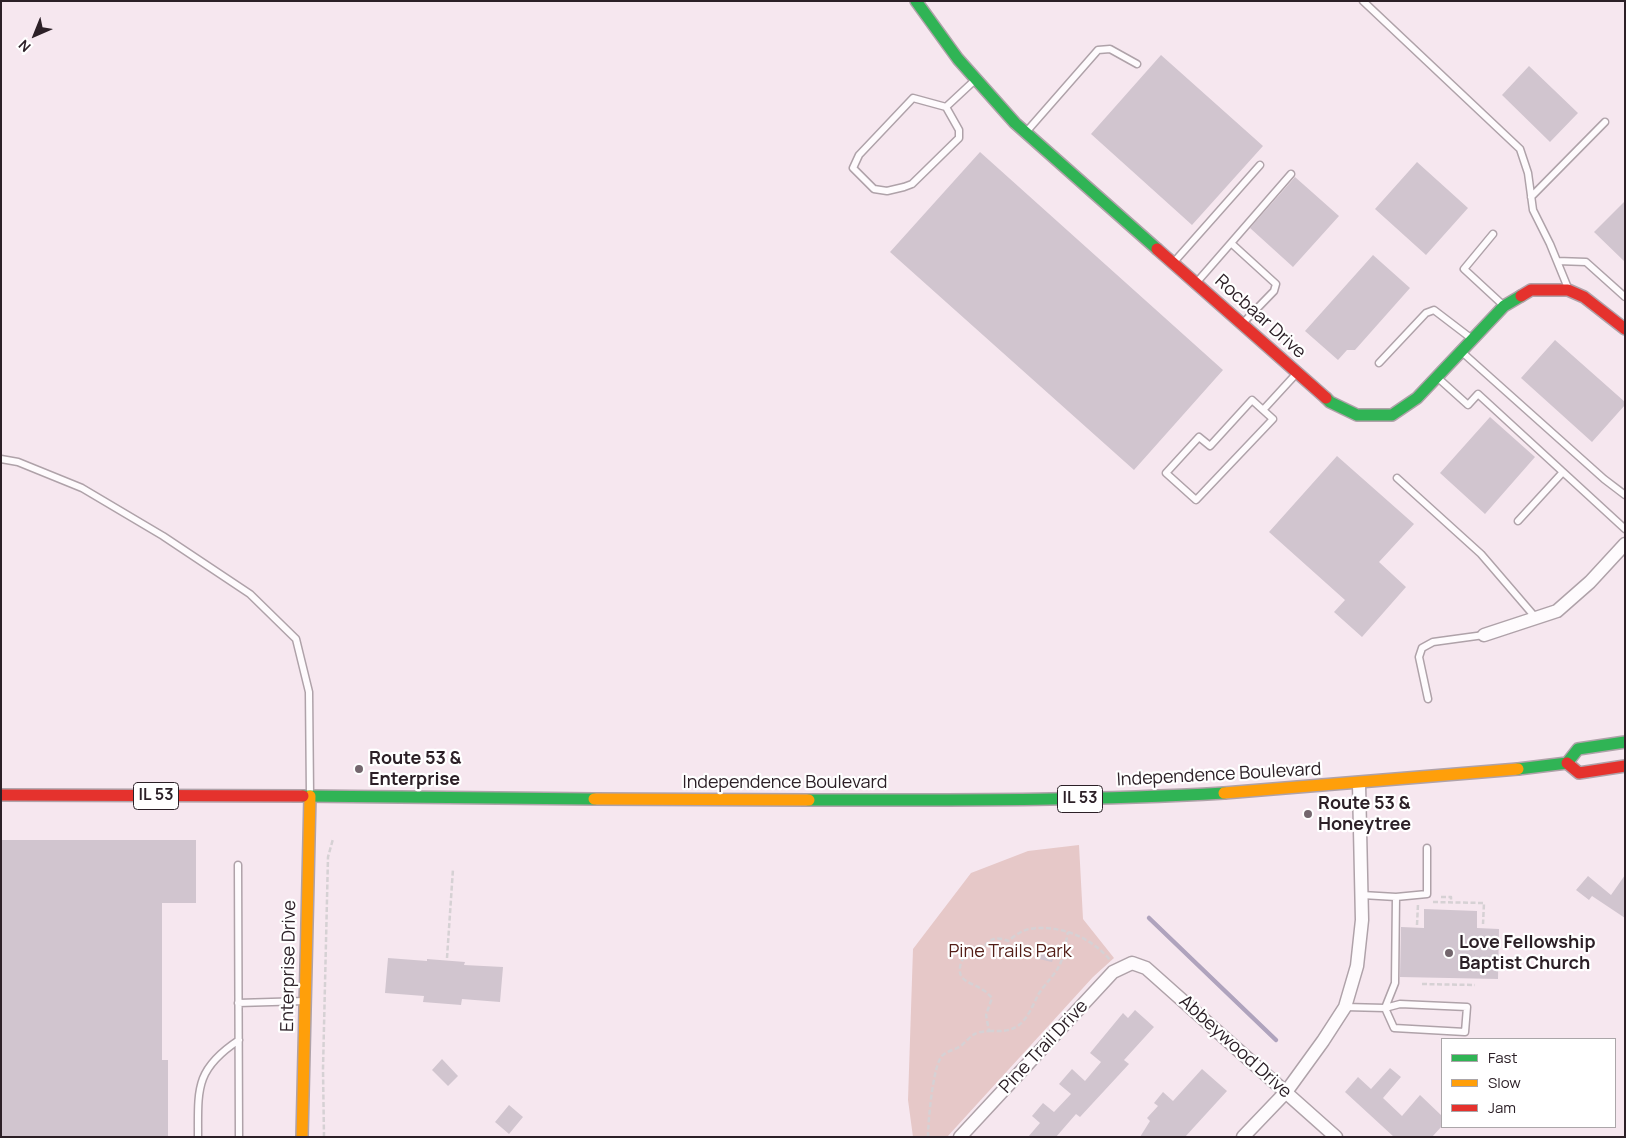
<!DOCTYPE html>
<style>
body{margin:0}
#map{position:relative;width:1626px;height:1138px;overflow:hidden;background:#f6e7ef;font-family:Manrope,sans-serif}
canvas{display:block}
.frame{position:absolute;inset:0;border:2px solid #2c2027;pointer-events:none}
.legend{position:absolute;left:1441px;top:1038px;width:175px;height:90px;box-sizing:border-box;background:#fff;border:1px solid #aba6a9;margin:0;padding:6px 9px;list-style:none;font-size:15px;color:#2c2027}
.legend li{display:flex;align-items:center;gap:10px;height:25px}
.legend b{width:25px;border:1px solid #aba6a9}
.north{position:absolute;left:10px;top:10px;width:50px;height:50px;-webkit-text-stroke:4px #fff;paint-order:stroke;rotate:224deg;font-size:14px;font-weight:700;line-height:20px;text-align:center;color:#2c2027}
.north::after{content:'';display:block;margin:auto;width:18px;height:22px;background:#2c2027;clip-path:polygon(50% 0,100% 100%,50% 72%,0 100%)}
</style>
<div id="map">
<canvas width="1626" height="1138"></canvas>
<div class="frame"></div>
<ul class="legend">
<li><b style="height:6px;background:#30b455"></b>Fast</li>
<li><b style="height:6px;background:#ff9f0a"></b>Slow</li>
<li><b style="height:6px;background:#e5322d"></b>Jam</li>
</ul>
<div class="north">N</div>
</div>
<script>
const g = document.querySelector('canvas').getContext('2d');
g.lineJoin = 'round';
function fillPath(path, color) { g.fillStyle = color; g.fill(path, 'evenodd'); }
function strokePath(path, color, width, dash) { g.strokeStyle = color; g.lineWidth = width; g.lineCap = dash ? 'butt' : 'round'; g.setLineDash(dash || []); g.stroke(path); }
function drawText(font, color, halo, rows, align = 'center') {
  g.font = font + ' Manrope,sans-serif'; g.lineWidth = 4.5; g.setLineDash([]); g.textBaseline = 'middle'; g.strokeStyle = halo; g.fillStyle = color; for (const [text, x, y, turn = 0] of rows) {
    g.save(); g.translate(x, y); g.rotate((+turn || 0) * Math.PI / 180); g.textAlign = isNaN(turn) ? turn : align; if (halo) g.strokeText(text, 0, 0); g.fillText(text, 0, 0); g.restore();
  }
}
fillPath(new Path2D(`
 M1079 845 1083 919 1114 958 1093 977 947 1137H913L908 1100 913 949 971 873 1028 851Z`), '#e6c8c8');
strokePath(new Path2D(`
 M1149 918 1276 1040`), '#afa3bd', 4.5);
fillPath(new Path2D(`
 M1161 55 1263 146 1192 225 1091 134Z
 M1529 66 1578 113 1550 142 1502 95Z
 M980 152 1223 370 1134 470 890 252Z
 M1417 162 1468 208 1426 255 1375 209Z
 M1295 177 1339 216 1293 267 1250 228Z
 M1625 201V262L1594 232Z
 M1373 255 1410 288 1355 350H1347L1338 360 1305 331Z
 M1555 340 1625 402V405L1592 442 1521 378Z
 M1490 417 1535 457 1485 514 1440 473Z
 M1337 456 1414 524 1379 562 1406 587 1362 637 1334 612 1345 600 1269 532Z
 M1 840H196V903H162V1060H168V1137H1Z
 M1625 875V918L1592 896 1589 900 1576 890 1588 876 1611 895Z
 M1424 909 1477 911V928L1499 929 1498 979 1400 977 1401 927 1424 928Z
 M1042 945 1056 949 1052 962 1039 959Z
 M388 958 427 961V959L465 962 464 965 503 967 500 1002 462 999 461 1005 423 1002 424 996 385 993Z
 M1135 1010 1154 1027 1124 1060 1129 1064 1080 1117 1076 1114 1056 1137H1028L1040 1123 1032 1116 1043 1103 1054 1112 1071 1094 1059 1084 1072 1069 1085 1081 1101 1062 1090 1053 1123 1013 1128 1018Z
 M442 1059 458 1076 448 1086 432 1070Z
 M1390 1068 1401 1077 1383 1098 1402 1116 1420 1095 1442 1116V1126L1432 1137H1394L1345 1092 1358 1077 1371 1089Z
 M1202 1069 1227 1091 1185 1137H1140L1150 1121 1147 1118 1158 1106 1154 1103 1163 1092 1173 1101Z
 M509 1105 523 1117 509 1134 495 1122Z`), '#d1c5cf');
const lane = new Path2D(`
 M1363 1 1520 149 1528 173 1533 210 1550 244 1568 288
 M946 107 959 130V138L912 184 904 187 887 191 874 189 853 168 859 155 913 98 946 107 975 80
 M1027 131 1098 50 1110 49 1137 64
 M1531 197 1605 122
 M1493 234 1464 269 1503 305
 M1231 243 1291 174
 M1557 261 1586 262 1625 297
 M1174 262 1260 165
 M1197 282 1231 243 1276 284 1274 291 1243 323
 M1463 353 1604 479 1625 495
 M1379 363 1426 313 1434 310 1472 339
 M1438 378 1468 405 1478 394 1625 529
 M1263 410 1252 400 1210 446 1199 437 1166 473 1196 500 1273 419 1263 410 1296 374
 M1 459 18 462 82 488 163 536 250 594 296 639 309 692 310 795
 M1397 478 1481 554 1536 618
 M1518 521 1563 472
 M1428 699 1419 657 1422 648 1433 642 1484 635
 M238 865 239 1137
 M1362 895 1396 897 1427 894V848
 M238 1003 305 1001
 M1345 1007 1385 1008 1394 1028 1465 1032 1467 1007 1400 1004 1385 1008
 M1385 1008 1395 983 1396 897
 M198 1137C198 1089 195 1069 239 1040`);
const street = new Path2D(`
 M1484 635 1557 611 1590 582 1625 544
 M960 1137 1113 972 1132 963 1146 968 1336 1137
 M1243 1137 1286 1092 1323 1041 1345 1007 1357 966 1362 920 1359 784`);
const fast = new Path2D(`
 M916 1 958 59 1015 123 1157 249
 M1326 398 1330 402 1357 415H1392L1417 398 1504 306 1521 296
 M1518 769 1567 763 1578 749 1625 742
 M303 796 594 799
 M809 800C948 800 1086 801 1224 793`);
const slow = new Path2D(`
 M1224 793 1518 769
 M594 799 809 800
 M302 1137 310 796`);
const jam = new Path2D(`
 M1157 249 1326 398
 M1521 296 1531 290H1568L1584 297 1625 329
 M1567 763 1579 773 1625 766
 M1 795 303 796`);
strokePath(lane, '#afa2a9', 9);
strokePath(street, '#afa2a9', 15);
strokePath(fast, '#afa2a9', 14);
strokePath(slow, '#afa2a9', 14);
strokePath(jam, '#afa2a9', 14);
strokePath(new Path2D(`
 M1441 897H1451V902
 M1433 902 1484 903 1483 924
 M1417 925 1418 904
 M447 958 453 869
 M1422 984 1475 985
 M989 1031C1000 1031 1010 1032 1019 1025 1028 1018 1033 1005 1038 995 1045 983 1058 973 1062 959 1065 951 1066 941 1068 932
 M324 1137 323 1069 328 857 333 839
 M928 1137C928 1122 933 1065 942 1056 948 1050 956 1050 962 1045 973 1035 973 1032 989 1031L986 1015 992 998C989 995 987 992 983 990 972 982 955 982 961 963 964 954 972 952 981 952 988 940 994 935 1008 941 1012 938 1017 934 1021 932 1028 928 1036 928 1044 928 1070 929 1093 940 1110 960`), '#d6d1d4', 2.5, [5, 2.5]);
strokePath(lane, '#fefbfd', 6);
strokePath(street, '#fefbfd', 12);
strokePath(fast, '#30b455', 11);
strokePath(slow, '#ff9f0a', 11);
strokePath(jam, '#e5322d', 11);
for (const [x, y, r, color] of [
 [359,769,5,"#73666d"],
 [1308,814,5,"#73666d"],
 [1449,953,5,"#73666d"]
]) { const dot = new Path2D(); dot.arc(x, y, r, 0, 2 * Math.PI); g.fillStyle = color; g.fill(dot); strokePath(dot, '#fff', 2); }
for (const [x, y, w] of [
 [156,796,45],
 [1080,799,45]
]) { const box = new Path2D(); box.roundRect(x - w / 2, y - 13.5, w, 27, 4); g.fillStyle = '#fff'; g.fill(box); strokePath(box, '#2c2027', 1); }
drawText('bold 16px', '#2c2027', null, [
 ["IL 53",156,796],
 ["IL 53",1080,799]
]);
drawText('18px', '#2c2027', '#fff', [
 ["Rocbaar Drive",1260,317,42],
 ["Independence Boulevard",1219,775,-3],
 ["Independence Boulevard",785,783],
 ["Enterprise Drive",289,966,-89],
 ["Pine Trail Drive",1044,1047,-47],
 ["Abbeywood Drive",1235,1047,42]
]);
drawText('bold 18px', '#2c2027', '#fff', [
 ["Route 53 &",369,759],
 ["Enterprise",369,780],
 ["Route 53 &",1318,804],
 ["Honeytree",1318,825],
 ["Love Fellowship",1459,943],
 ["Baptist Church",1459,964]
], 'left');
drawText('18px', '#531e17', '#fff', [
 ["Pine Trails Park",1010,952]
]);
</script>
